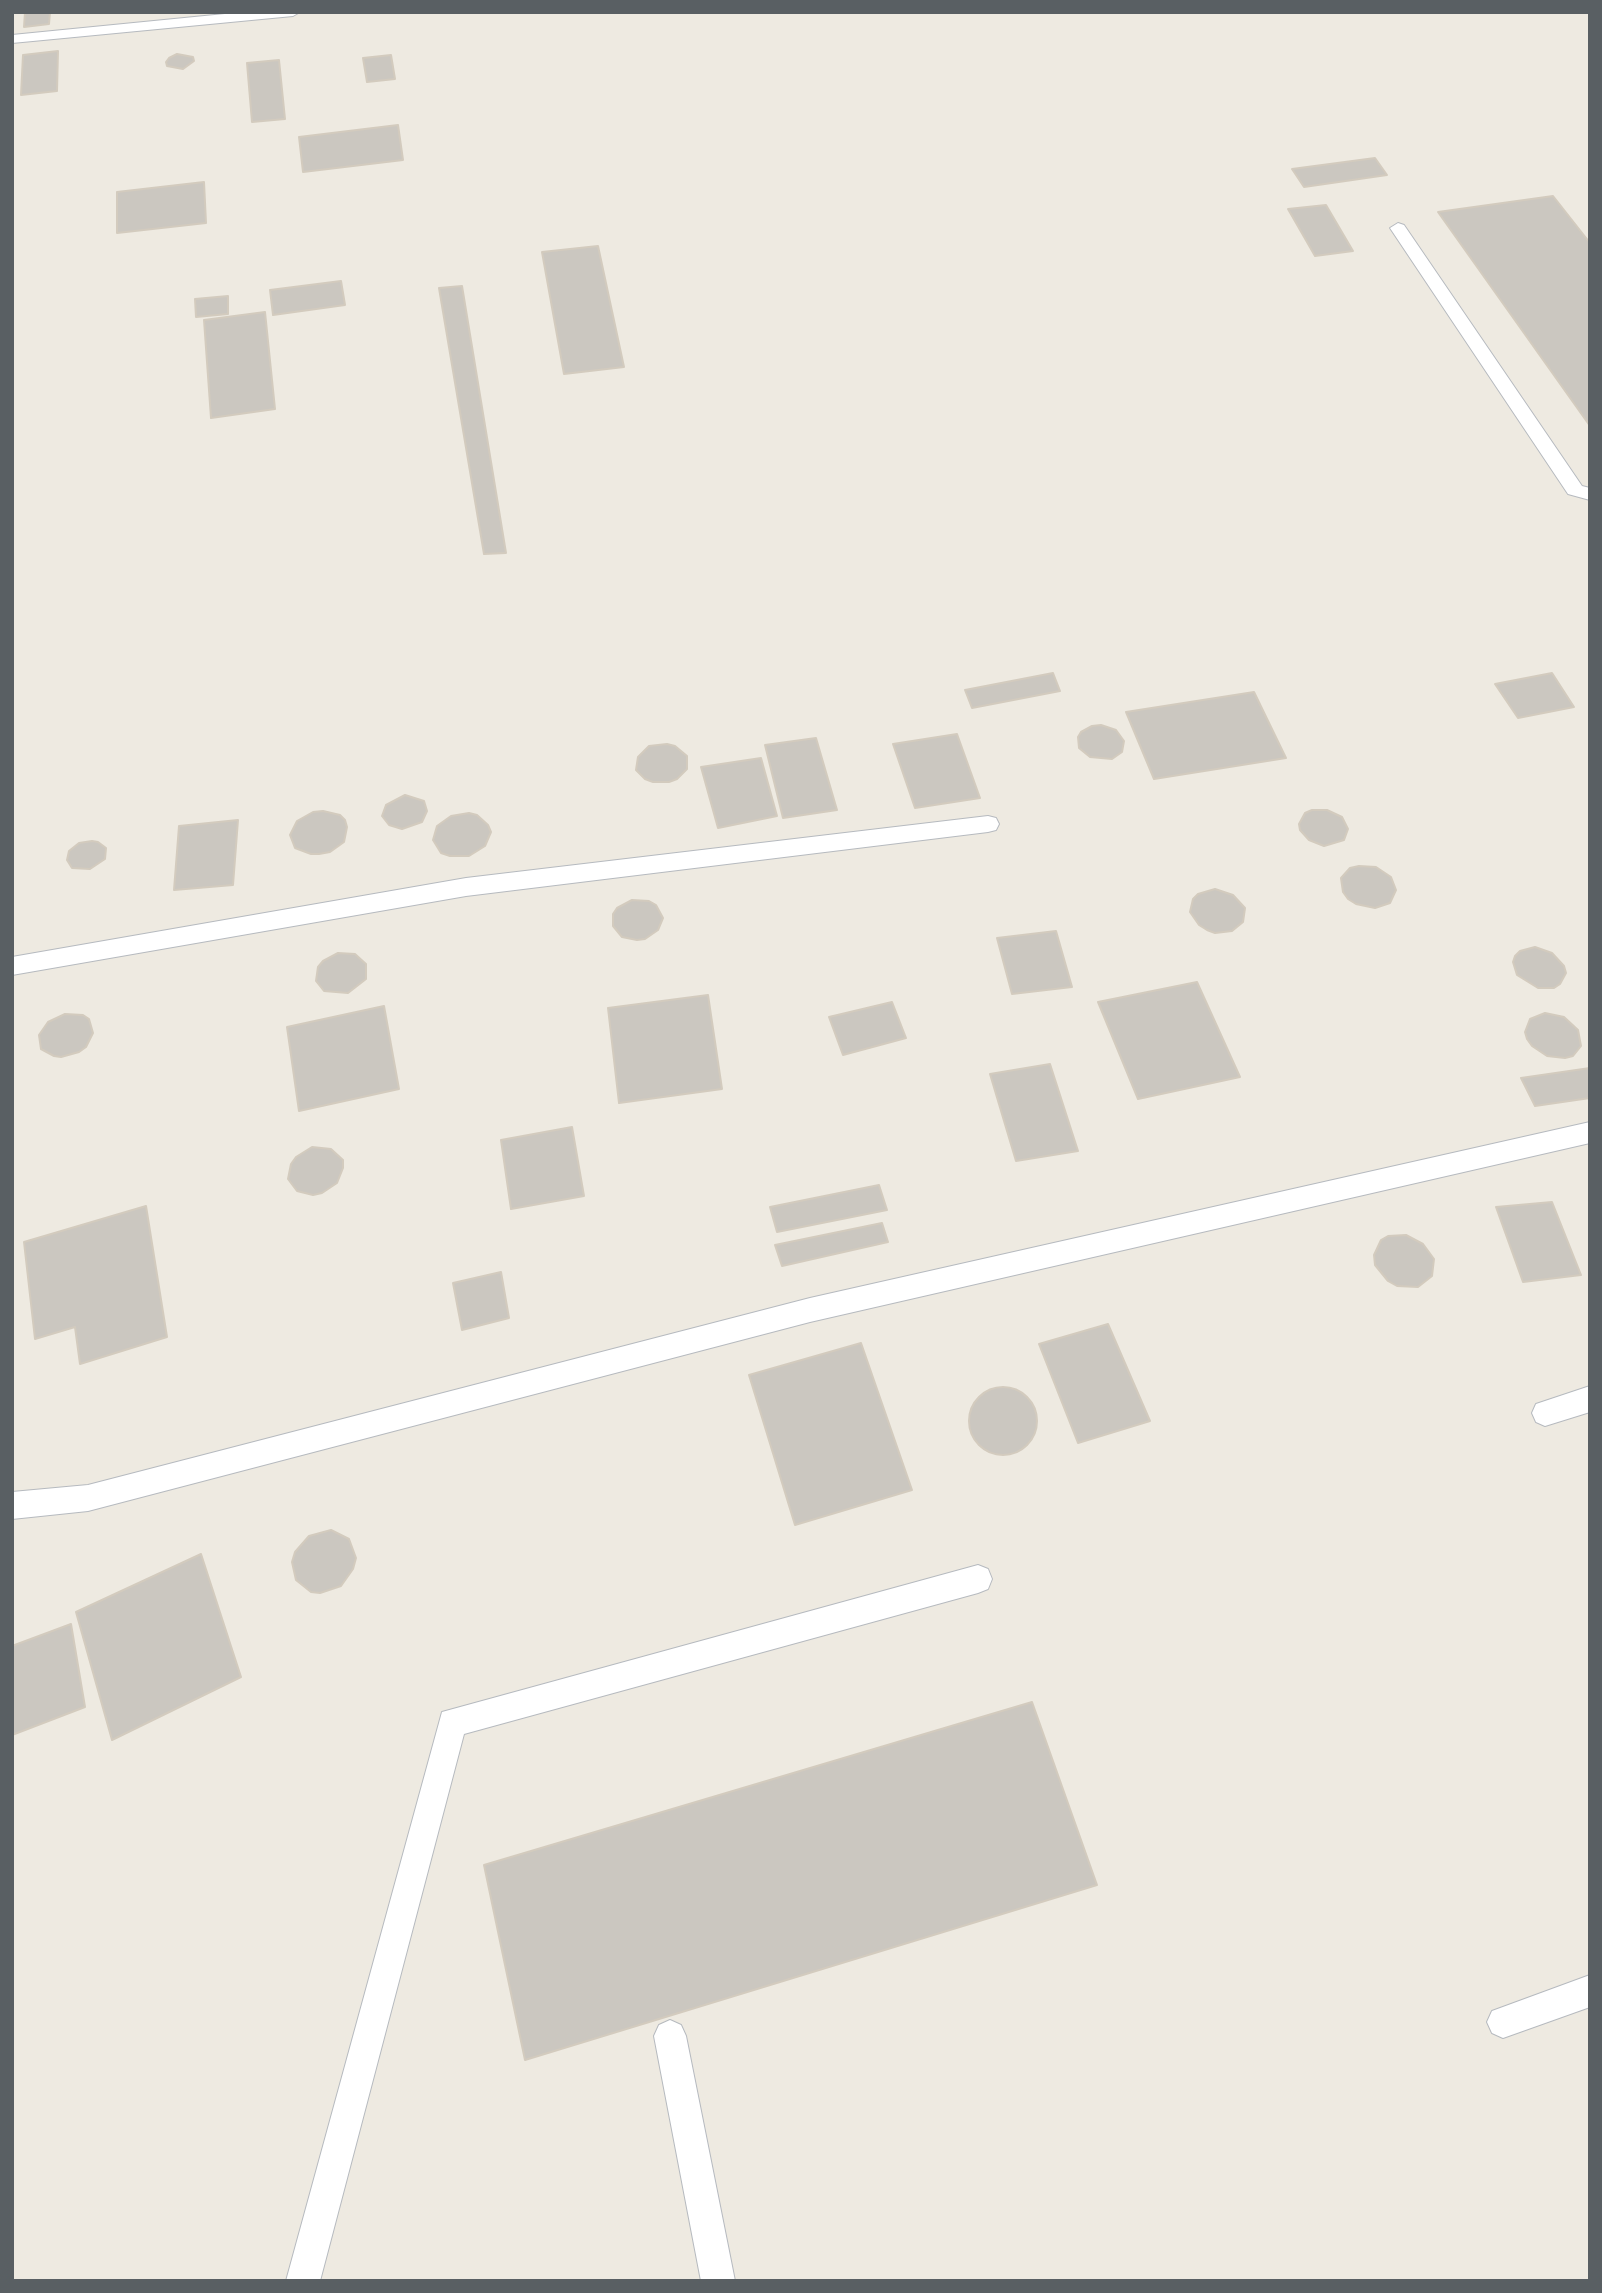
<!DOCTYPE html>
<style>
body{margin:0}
#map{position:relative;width:1602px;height:2293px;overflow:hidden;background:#eeeae1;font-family:Raleway,sans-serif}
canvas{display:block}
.frame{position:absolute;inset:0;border:14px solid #595f63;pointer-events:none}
</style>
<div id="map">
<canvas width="1602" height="2293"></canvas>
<div class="frame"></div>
</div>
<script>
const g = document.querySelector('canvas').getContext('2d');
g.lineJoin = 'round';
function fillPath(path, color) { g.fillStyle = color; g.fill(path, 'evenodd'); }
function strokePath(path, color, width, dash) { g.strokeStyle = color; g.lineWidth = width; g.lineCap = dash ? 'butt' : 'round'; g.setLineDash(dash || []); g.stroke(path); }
const building = new Path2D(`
 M25 12H50L49 24 24 27Z
 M58 51 57 91 21 95 23 55Z
 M177 54 193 57 194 61 183 69 167 66 166 62 169 58Z
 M391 55 395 79 367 82 363 58Z
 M279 60 285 119 252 122 247 63Z
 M398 125 403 160 303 172 299 137Z
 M1375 158 1387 175 1304 187 1292 169Z
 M204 182 206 223 117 233V192Z
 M1553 196 1590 243V426L1438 212Z
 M1326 205 1353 251 1315 256 1288 209Z
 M598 246 624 367 564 374 542 252Z
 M341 281 345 305 273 315 270 290Z
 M462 286 506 553 484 554 439 288Z
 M228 296V314L196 317 195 299Z
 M265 312 275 409 211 418 204 320Z
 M1053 673 1060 691 972 708 965 690Z
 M1552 673 1574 707 1518 718 1495 684Z
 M1254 692 1286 758 1154 779 1126 712Z
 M1101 725 1116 730 1124 741 1122 752 1112 759 1090 757 1079 748 1078 737 1081 732 1092 726Z
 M957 734 980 798 915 808 893 744Z
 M816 738 837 810 783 818 765 745Z
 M667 744 675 746 687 756V769L677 779 669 782H653L645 779 636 770 638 757 649 746Z
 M761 758 777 816 718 828 701 767Z
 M405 795 424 801 427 811 422 822 402 829 389 825 382 816 386 805Z
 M1312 810H1327L1342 817 1348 829 1344 840 1324 846 1309 840 1300 830 1299 824 1305 813Z
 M323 811 340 815 345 820 347 827 344 842 330 852 319 854H311L295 848 290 835 297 821 313 812Z
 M469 813 477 815 488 825 491 832 485 846 469 856H450L441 853 433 840 437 826 451 816Z
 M238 820 233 885 174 890 179 826Z
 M92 841 98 842 106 848 105 859 90 869 72 868 67 860 69 851 79 843Z
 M1359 866 1376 867 1391 877 1396 890 1390 903 1375 908 1356 904 1348 899 1343 892 1341 878 1350 868Z
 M1215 889 1233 895 1245 908 1243 922 1232 931 1215 933 1207 930 1199 925 1190 912 1193 899 1198 894Z
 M632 900 649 901 656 905 663 918 658 930 645 939 637 940 622 937 613 926V914L617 908Z
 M1056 931 1072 987 1012 994 997 938Z
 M1535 947 1552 953 1564 966 1566 973 1560 984 1554 988H1538L1517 975 1513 962 1515 956 1520 951Z
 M338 953 355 954 366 964V979L348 993 324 991 316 981 318 967 323 961Z
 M1197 982 1240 1077 1138 1099 1098 1002Z
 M708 995 722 1089 619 1103 608 1008Z
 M892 1002 906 1038 843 1055 829 1017Z
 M384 1006 399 1089 299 1111 287 1027Z
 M1545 1013 1564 1017 1578 1030 1581 1046 1573 1056 1565 1058 1547 1056 1532 1046 1527 1039 1525 1032 1530 1019Z
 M65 1014 83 1015 89 1019 93 1033 86 1047 79 1052 61 1057 54 1056 41 1049 39 1035 48 1022Z
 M1050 1064 1078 1151 1016 1161 990 1074Z
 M1590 1068V1098L1535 1106 1521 1078Z
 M572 1127 584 1196 511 1209 501 1140Z
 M312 1147 331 1149 343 1160V1168L337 1183 322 1193 313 1195 297 1191 288 1179 291 1164 296 1157Z
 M879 1185 887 1210 777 1232 770 1207Z
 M1552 1202 1581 1275 1523 1282 1496 1207Z
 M146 1206 167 1337 80 1364 75 1327 35 1339 24 1242Z
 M882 1223 888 1242 782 1266 775 1245Z
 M1406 1235 1423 1244 1434 1259 1432 1276 1418 1287 1397 1286 1388 1281 1375 1265 1374 1255 1381 1240 1388 1236Z
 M501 1272 509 1318 462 1330 453 1283Z
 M1108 1324 1150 1421 1078 1443 1039 1344Z
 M861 1343 912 1490 795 1525 749 1375Z
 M969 1421a34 34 0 1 1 68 0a34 34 0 1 1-68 0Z
 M331 1530 349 1539 356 1558 353 1569 341 1586 320 1593 311 1592 296 1580 292 1562 295 1552 309 1536Z
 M201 1554 241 1677 112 1740 76 1612Z
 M71 1624 85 1707 12 1735V1646Z
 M1032 1702 1097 1885 525 2060 484 1865Z`);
fillPath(building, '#cbc7c0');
strokePath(building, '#d3cbbe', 2);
const lane = new Path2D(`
 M245 12H300L293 16 12 43V35Z
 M1398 223 1404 225 1582 486 1590 488V500L1568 494 1390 228Z
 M988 816 996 818 999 824 996 830 988 832 466 896 12 975V957L466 878Z
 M1590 1122V1143L810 1322 88 1511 12 1519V1492L88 1485 810 1298Z
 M1590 1386V1412L1545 1426 1536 1422 1532 1413 1536 1404Z
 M978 1565 988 1569 992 1579 988 1589 978 1593 464 1734 320 2281H286L442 1712Z
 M1590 1975V2007L1503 2038 1492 2033 1487 2022 1492 2011Z
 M670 2020 681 2025 686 2036 735 2281H701L654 2036 659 2025Z`);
strokePath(lane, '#b6babf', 2);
fillPath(lane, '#fff');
</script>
